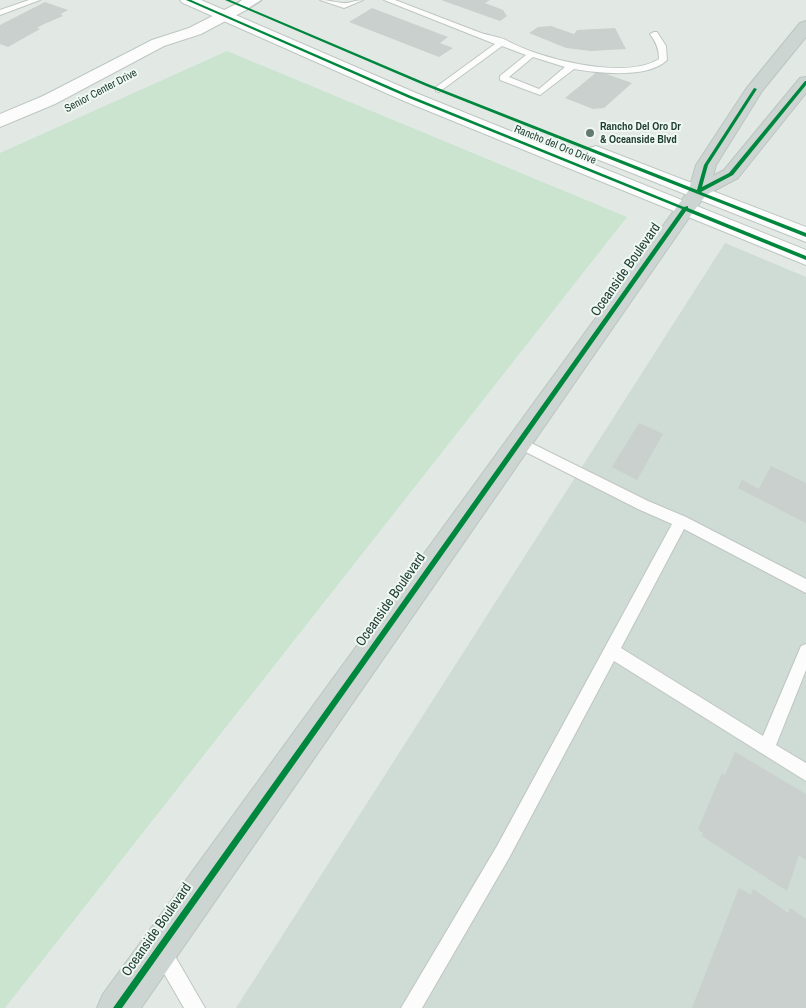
<!DOCTYPE html>
<style>
body{margin:0}
canvas{display:block;background:#e2e9e5}
</style>
<canvas width="806" height="1008"></canvas>
<script>
const g = document.querySelector('canvas').getContext('2d');
g.lineJoin = 'round';
function fillPath(path, color) { g.fillStyle = color; g.fill(path, 'evenodd'); }
function strokePath(path, color, width, dash) { g.strokeStyle = color; g.lineWidth = width; g.lineCap = dash ? 'butt' : 'round'; g.setLineDash(dash || []); g.stroke(path); }
function drawText(font, color, halo, rows, align = 'center') {
  g.font = font + ' "Archivo Narrow",sans-serif'; g.lineWidth = 4; g.setLineDash([]); g.textBaseline = 'middle'; g.strokeStyle = halo; g.fillStyle = color; for (const [text, x, y, turn = 0] of rows) {
    g.save(); g.translate(x, y); g.rotate((+turn || 0) * Math.PI / 180); g.textAlign = isNaN(turn) ? turn : align; if (halo) g.strokeText(text, 0, 0); g.fillText(text, 0, 0); g.restore();
  }
}
fillPath(new Path2D(`
 M725 243 806 277V1008H236Z`), '#cfdbd5');
fillPath(new Path2D(`
 M227 51 627 217 5 1008H0V153Z`), '#cae4d0');
fillPath(new Path2D(`
 M441 0H490L485 3 503 10 507 16 500 21Z
 M45 2 68 10 61 14 63 16 42 25 37 28 40 29 8 47 0 44V25Z
 M372 8 448 37 440 43 453 48 439 57 349 22Z
 M551 26 574 34 577 30 615 28 626 49 591 51 566 48 529 33 538 27Z
 M598 71 632 83 604 108 593 109 565 98Z
 M639 423 663 434 637 480 612 467Z
 M771 466 806 483V523L738 488 742 480 759 489Z
 M735 752 806 794V860L799 855 787 891 702 836 703 833 698 829 722 773 725 775Z
 M739 888 751 895 753 889 788 913 790 908 806 919V1008H692Z`), '#c9d0cd');
const service = new Path2D(`
 M29 0H40L0 15V10Z
 M320 0C328 0 334 2 342 3 348 4 356 0 363 0L344 8Z
 M384 0H395C424 11 452 22 481 33 487 35 503 38 506 40 537 58 624 81 659 59 659 49 656 42 650 34L654 32H657L666 46 667 60C648 79 598 73 574 69L540 95 500 80V76L526 55 502 46 439 92 436 91V87L495 44ZM533 57 565 67 539 89 509 77Z
 M519 437 648 501 686 517 806 579V593L684 529 621 648 763 736 801 646 806 644V670L776 745 806 763V781L614 661 509 858 422 1008H401L497 846 672 524 638 509 514 446 512 442 514 438Z
 M161 941 168 944 205 1008H184L151 951 154 944Z`);
const minor = new Path2D(`
 M242 0H261L247 9H237L235 6Z`);
const tertiary = new Path2D(`
 M242 1 250 6 248 9 201 34 164 46 55 104 0 127V114L43 96 152 40 189 28Z`);
const secondary = new Path2D(`
 M180 0H201L416 93 806 250V265L404 101 183 3Z
 M596 146 806 227V242L589 156 586 152 589 148Z`);
const primary = new Path2D(`
 M806 21V37L762 91 716 165 713 176 724 170 800 78 806 77V93L738 178 706 195 693 212 141 1008H97L103 994 689 190 696 165 746 89 800 23Z`);
strokePath(service, '#bfc6c2', 2);
strokePath(minor, '#bfc6c2', 3);
strokePath(tertiary, '#bfc6c2', 2);
strokePath(secondary, '#bec6c2', 2);
strokePath(primary, '#bbc5c1', 2);
fillPath(service, '#fbfcfb');
fillPath(minor, '#fbfcfb');
fillPath(tertiary, '#fbfcfb');
fillPath(secondary, '#fbfcfb');
fillPath(primary, '#ccd5d2');
fillPath(new Path2D(`
 M186 0H191L411 96 684 207 688 206V208L806 256V260L686 211 122 1008H113L682 209 409 98Z
 M225 0H230L428 84 697 190 704 165 754 88 757 89 708 165 702 187 729 173 805 81H806V85L733 175 701 192 806 233V237L426 86Z`), '#00873e');
for (const [x, y, r, color] of [
 [590,133,5,"#637971"]
]) { const dot = new Path2D(); dot.arc(x, y, r, 0, 2 * Math.PI); g.fillStyle = color; g.fill(dot); strokePath(dot, '#f0f8f3', 2); }
drawText('11px', '#1f3d33', '#f0f8f3', [
 ["Senior Center Drive",101,91,-28],
 ["Rancho del Oro Drive",555,145,22]
]);
drawText('bold 11px', '#1f3d33', '#f0f8f3', [
 ["Rancho Del Oro Dr",600,127],
 ["& Oceanside Blvd",600,140]
], 'left');
drawText('14px', '#1f3d33', '#f0f8f3', [
 ["Oceanside Boulevard",626,270,-55],
 ["Oceanside Boulevard",391,600,-55],
 ["Oceanside Boulevard",157,930,-55]
]);
</script>
